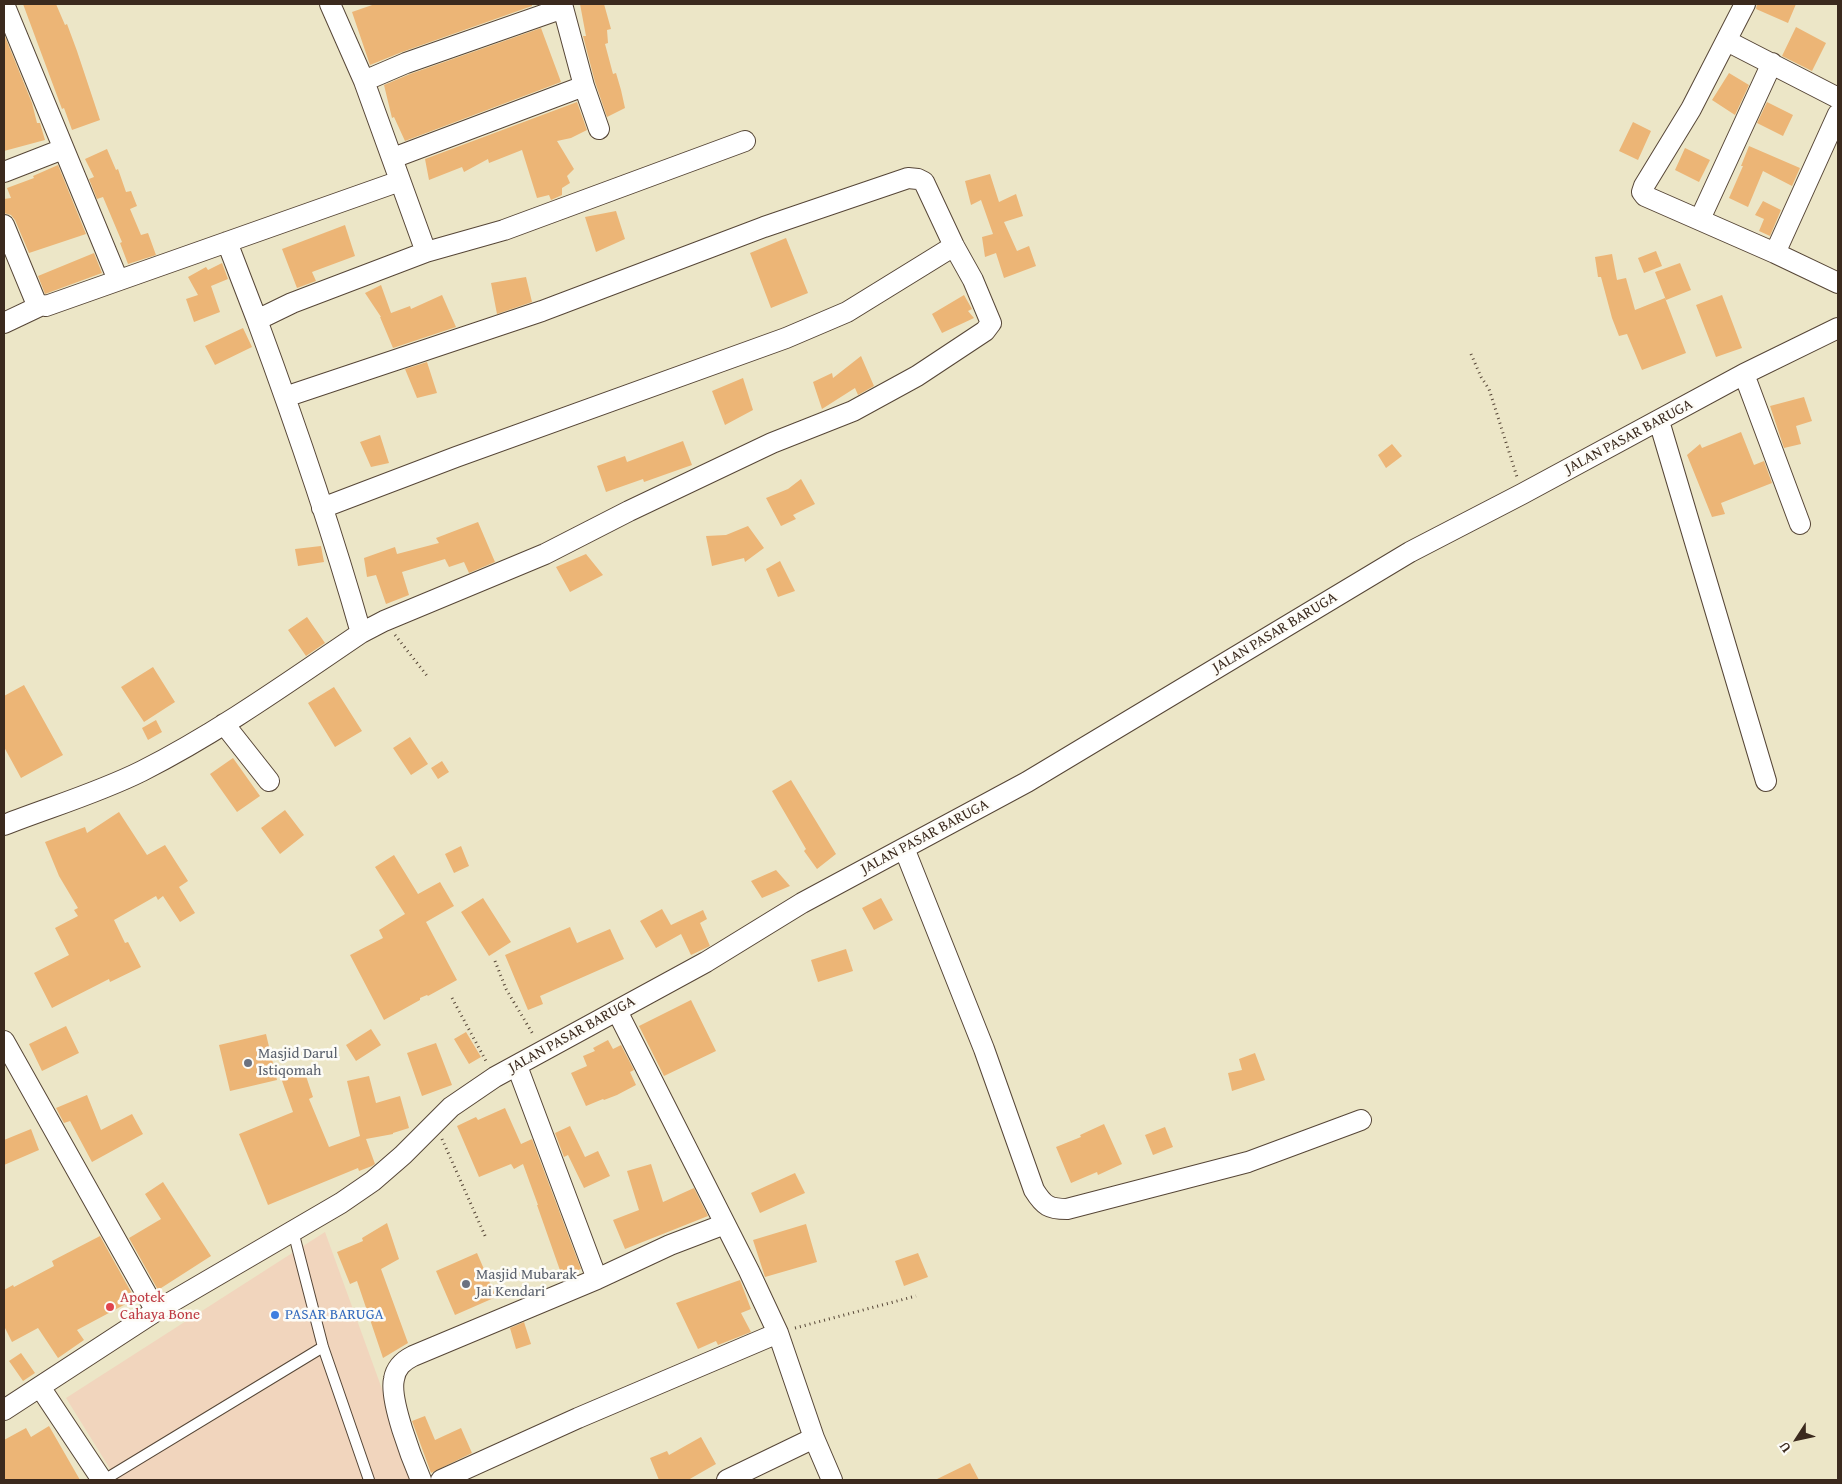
<!DOCTYPE html>
<style>
body{margin:0}
#map{position:relative;width:1842px;height:1484px;overflow:hidden;background:#ece6c7;font-family:"Gentium Book Plus",serif}
canvas{display:block}
.frame{position:absolute;inset:0;border:5px solid #3b2a1e;pointer-events:none}
.north{position:absolute;left:1772px;top:1414px;width:50px;height:50px;-webkit-text-stroke:4px #fdfcf7;paint-order:stroke;rotate:235deg;font-size:14px;font-weight:700;line-height:20px;text-align:center;color:#3b2a1e}
.north::after{content:'';display:block;margin:auto;width:18px;height:22px;background:#3b2a1e;clip-path:polygon(50% 0,100% 100%,50% 72%,0 100%)}
</style>
<div id="map">
<canvas width="1842" height="1484"></canvas>
<div class="frame"></div>
<div class="north">U</div>
</div>
<script>
const g = document.querySelector('canvas').getContext('2d');
g.lineJoin = 'round';
function fillPath(path, color) { g.fillStyle = color; g.fill(path, 'evenodd'); }
function strokePath(path, color, width, dash) { g.strokeStyle = color; g.lineWidth = width; g.lineCap = dash ? 'butt' : 'round'; g.setLineDash(dash || []); g.stroke(path); }
function drawText(font, color, halo, rows, align = 'center') {
  g.font = font + ' "Gentium Book Plus",serif'; g.lineWidth = 5; g.setLineDash([]); g.textBaseline = 'middle'; g.strokeStyle = halo; g.fillStyle = color; for (const [text, x, y, turn = 0] of rows) {
    g.save(); g.translate(x, y); g.rotate((+turn || 0) * Math.PI / 180); g.textAlign = isNaN(turn) ? turn : align; if (halo) g.strokeText(text, 0, 0); g.fillText(text, 0, 0); g.restore();
  }
}
fillPath(new Path2D(`
 M325 1232 415 1480H117L66 1398Z`), '#f1d5bd');
fillPath(new Path2D(`
 M23 4H56L65 25 67 24 77 51 100 120 72 130 64 108 62 109Z
 M375 4H532V6L402 52 370 65 352 12Z
 M580 4H604L611 29 607 30 608 43 605 44 613 74 616 73 621 90 625 108 607 117 595 82 583 36H586Z
 M1757 4H1796L1788 23 1756 9Z
 M1796 27 1826 43 1812 71 1782 56Z
 M541 28 561 82 405 141 394 117 392 118 384 85 410 74Z
 M4 34 32 103 37 123H40L45 140 4 151Z
 M1729 73 1749 85 1735 115 1712 100Z
 M577 102 587 130 571 138 557 141 574 169 567 176 570 183 562 188V195L551 200 549 195 537 198 522 150 489 163 488 159 464 172 462 167 429 180 425 159Z
 M1767 102 1793 115 1783 136 1757 123Z
 M1633 122 1651 131 1638 160 1619 151Z
 M1749 146 1800 168 1792 186 1763 171 1748 207 1729 198 1743 166H1741Z
 M1685 148 1710 160 1699 182 1675 170Z
 M107 149 116 170 118 169 126 192 131 191 137 206 130 209 141 235 148 233 156 255 128 264 120 243 122 242 103 197 97 199 89 179 94 177 85 159Z
 M58 165 86 234 29 253 15 220 11 215 4 213V199L11 198 7 188 34 178 33 176Z
 M990 174 999 202 1016 194 1023 216 1004 222 1017 251 1029 246 1036 266 1004 278 996 253 985 257 982 237 993 234 981 200 971 205 965 181Z
 M1763 201 1781 210 1770 236 1759 231 1764 219 1755 215Z
 M616 211 625 239 596 252 585 217Z
 M345 225 355 256 312 272 316 281 297 288 282 249Z
 M786 238 808 293 771 308 750 253Z
 M1656 251 1662 266 1644 273 1638 258Z
 M94 253 102 273 45 294 38 276Z
 M1612 254 1617 280 1626 278 1635 310 1665 298 1686 353 1642 370 1627 334 1619 336 1612 318 1601 277H1598L1595 257Z
 M222 263 228 279 211 286 220 312 194 322 186 299 198 295 188 277 206 267 208 270Z
 M1680 263 1691 290 1666 300 1655 272Z
 M526 277 532 302 497 314 491 283Z
 M381 285 391 313 410 306 411 309 442 295 456 327 393 348 380 317H381L365 293Z
 M964 295 972 309 968 311 974 318 942 333 932 314Z
 M1722 295 1742 348 1716 357 1696 305Z
 M243 328 252 347 215 365 205 346Z
 M861 356 874 386 858 395 855 388 822 409 813 382 832 373 833 378Z
 M427 362 437 393 417 398 405 369Z
 M743 378 753 410 725 425 712 391Z
 M1804 397 1812 421 1796 426 1801 444 1784 448 1770 406Z
 M1741 432 1754 465 1764 461 1772 483 1721 503 1725 514 1712 517 1687 455 1700 444 1702 448Z
 M380 435 389 463 371 467 360 442Z
 M683 441 692 465 644 482 643 479 606 492 597 466 625 456 627 462Z
 M1392 444 1402 456 1386 468 1378 455Z
 M801 479 815 504 793 515 796 519 781 526 766 498 788 489Z
 M478 522 495 562 469 573 464 562 449 567 445 559 402 572 409 595 386 604 376 575 367 577 364 558 395 547 397 554 439 543 436 538Z
 M748 526 764 548 745 562 744 558 712 566 706 536 726 535Z
 M321 546 324 562 298 566 295 549Z
 M586 554 603 575 570 592 556 567Z
 M780 561 795 591 778 597 766 569Z
 M307 617 325 643 306 656 288 630Z
 M153 667 175 702 144 722 121 687Z
 M24 685 63 755 21 778 4 747V696Z
 M334 687 362 731 335 747 308 703Z
 M156 720 162 732 148 740 142 728Z
 M410 737 428 764 411 775 393 748Z
 M233 758 260 796 237 812 210 774Z
 M442 761 449 772 438 779 431 768Z
 M791 780 836 854 817 869 804 851 806 849 772 791Z
 M285 810 304 835 280 854 261 828Z
 M119 812 147 855 165 845 188 881 179 887 195 913 180 922 163 896 158 900 156 896 114 920 125 943 128 942 141 967 110 982 109 979 52 1008 34 973 69 955 55 928 78 916 74 910 78 908 59 876 45 842 85 827 87 833Z
 M461 846 469 866 454 873 445 854Z
 M394 855 418 894 440 882 454 906 426 922 457 980 428 996 427 995 420 998V1000L384 1020 350 955 383 938 379 930 405 914 375 867Z
 M776 870 790 886 762 898 751 881Z
 M483 898 511 942 489 956 461 912Z
 M881 898 893 920 874 930 862 908Z
 M662 909 671 925 703 910 707 919 700 923 710 946 691 955 681 934 656 948 640 921Z
 M570 927 577 943 610 929 624 959 540 996 543 1004 528 1010 505 955Z
 M846 949 853 971 818 982 811 960Z
 M691 1000 716 1051 664 1076 639 1026Z
 M66 1026 79 1053 42 1071 29 1044Z
 M371 1029 381 1045 356 1061 346 1045Z
 M466 1032 481 1057 469 1064 454 1039Z
 M266 1034 277 1080 230 1091 219 1045Z
 M608 1040 613 1049 621 1045 634 1070 630 1072 636 1085 617 1095 604 1100 603 1099 586 1106 571 1073 587 1066 583 1056 595 1051 593 1048Z
 M436 1043 452 1085 422 1096 407 1053Z
 M1255 1053 1265 1080 1232 1091 1228 1073 1242 1070 1239 1059Z
 M304 1070 313 1097 309 1099 329 1147 360 1136 347 1081 369 1076 376 1103 400 1096 409 1128 393 1133V1134L366 1139 375 1164 372 1166 359 1171 358 1168 268 1205 239 1134 293 1112 281 1078Z
 M87 1095 101 1130 132 1114 143 1134 92 1162 70 1121 64 1123 56 1108Z
 M505 1108 521 1144 532 1139 581 1269 562 1276 537 1205H538L523 1164 514 1169 511 1164 479 1177 457 1126 476 1117 478 1120Z
 M1104 1124 1122 1164 1098 1175 1097 1172 1071 1183 1056 1147 1081 1137 1080 1135Z
 M570 1126 585 1157 598 1151 610 1176 584 1188 568 1155 564 1157 555 1133Z
 M1165 1127 1173 1147 1153 1155 1145 1135Z
 M31 1129 39 1150 4 1165V1140Z
 M651 1164 663 1202 694 1188 708 1216 625 1249 613 1220 639 1210 627 1171Z
 M795 1173 805 1193 760 1213 751 1193Z
 M163 1182 211 1256 158 1290 129 1238 161 1219 145 1194Z
 M387 1223 399 1259 381 1269 408 1343 383 1358 357 1281 350 1284 337 1252 363 1241 362 1238Z
 M806 1224 817 1262 765 1277 753 1240Z
 M100 1236 135 1299 77 1330 84 1340 58 1358 38 1328 12 1342 4 1326V1290L13 1285 14 1287 54 1266 52 1261Z
 M477 1253 496 1297 455 1315 436 1271Z
 M918 1253 928 1277 904 1286 895 1261Z
 M740 1280 751 1309 741 1313 751 1332 718 1345 716 1341 698 1349 676 1303Z
 M524 1322 531 1344 516 1349 510 1328Z
 M21 1353 35 1373 23 1381 9 1361Z
 M425 1416 435 1440 461 1428 472 1453 431 1473 412 1421Z
 M49 1426 80 1480H4V1440L26 1428 31 1437Z
 M701 1437 716 1464 688 1480H659L650 1458 667 1451 669 1455Z
 M970 1463 979 1480H935Z`), '#ecb576');
const service = new Path2D(`
 M293 1231 323 1347 369 1480
 M104 1480 323 1347`);
const minor = new Path2D(`
 M4 4 118 280
 M562 4 584 86 599 129
 M1745 4 1691 109 1644 186 1642 192 1645 196 1775 253 1838 283
 M1727 41 1838 98
 M364 81 406 63 563 8
 M393 158 584 86
 M4 172 63 149
 M1700 219 1772 63
 M4 225 35 300 38 304 46 306 400 181
 M227 242 257 320
 M426 252 504 230 745 141
 M1775 253 1838 114
 M4 323 42 305
 M1744 374 1800 524
 M285 397 542 311 764 227 908 178 918 179 924 182 954 246 973 280 991 323 985 331 917 376 853 411 772 443 629 511 545 554 384 621 361 633C331 527 295 423 257 320L292 303 426 252 364 81 330 4
 M1659 421 1766 781
 M322 508 456 457 786 338 847 312 954 246
 M224 724 269 781
 M4 825C50 807 98 793 142 771 219 732 290 681 361 633
 M904 848 984 1049 1034 1190C1044 1206 1049 1209 1067 1209L1248 1162 1361 1120
 M617 1011 749 1271 778 1333 814 1438 832 1480
 M4 1041 156 1311
 M517 1066 597 1279 670 1245 725 1224
 M40 1387 102 1480
 M4 1410 156 1311 341 1203 373 1181 403 1155 451 1107 495 1077 706 962 802 903 1027 782 1410 552 1522 494 1744 374 1838 328
 M421 1480C412 1459 389 1400 394 1379 396 1367 403 1361 413 1356L597 1279
 M441 1480 578 1418 778 1333
 M727 1480 814 1438`);
strokePath(service, '#564637', 12);
strokePath(minor, '#564637', 22);
strokePath(new Path2D(`
 M1471 354 1481 377 1489 389 1517 477
 M395 635 428 677
 M495 961 506 989 534 1036
 M452 998 486 1061
 M442 1139 486 1238
 M795 1328 916 1296`), '#564637', 3, [1, 4]);
strokePath(service, '#fff', 10);
strokePath(minor, '#fff', 20);
for (const [x, y, r, color] of [
 [248,1063,5,"#6b7280"],
 [466,1284,5,"#6b7280"],
 [110,1307,5,"#e0444e"],
 [275,1315,5,"#3f7fe0"]
]) { const dot = new Path2D(); dot.arc(x, y, r, 0, 2 * Math.PI); g.fillStyle = color; g.fill(dot); strokePath(dot, '#fdfcf7', 2); }
drawText('15px', '#3b2a1e', '#fdfcf7', [
 ["JALAN PASAR BARUGA",1629,437,-28],
 ["JALAN PASAR BARUGA",1275,633,-31],
 ["JALAN PASAR BARUGA",925,837,-28],
 ["JALAN PASAR BARUGA",572,1035,-29]
]);
drawText('15px', '#5b616d', '#fdfcf7', [
 ["Masjid Darul",258,1054],
 ["Istiqomah",258,1071],
 ["Masjid Mubarak",476,1275],
 ["Jai Kendari",476,1292]
], 'left');
drawText('15px', '#be3a42', '#fdfcf7', [
 ["Apotek",120,1298],
 ["Cahaya Bone",120,1315]
], 'left');
drawText('15px', '#366cbe', '#fdfcf7', [
 ["PASAR BARUGA",285,1315]
], 'left');
</script>
